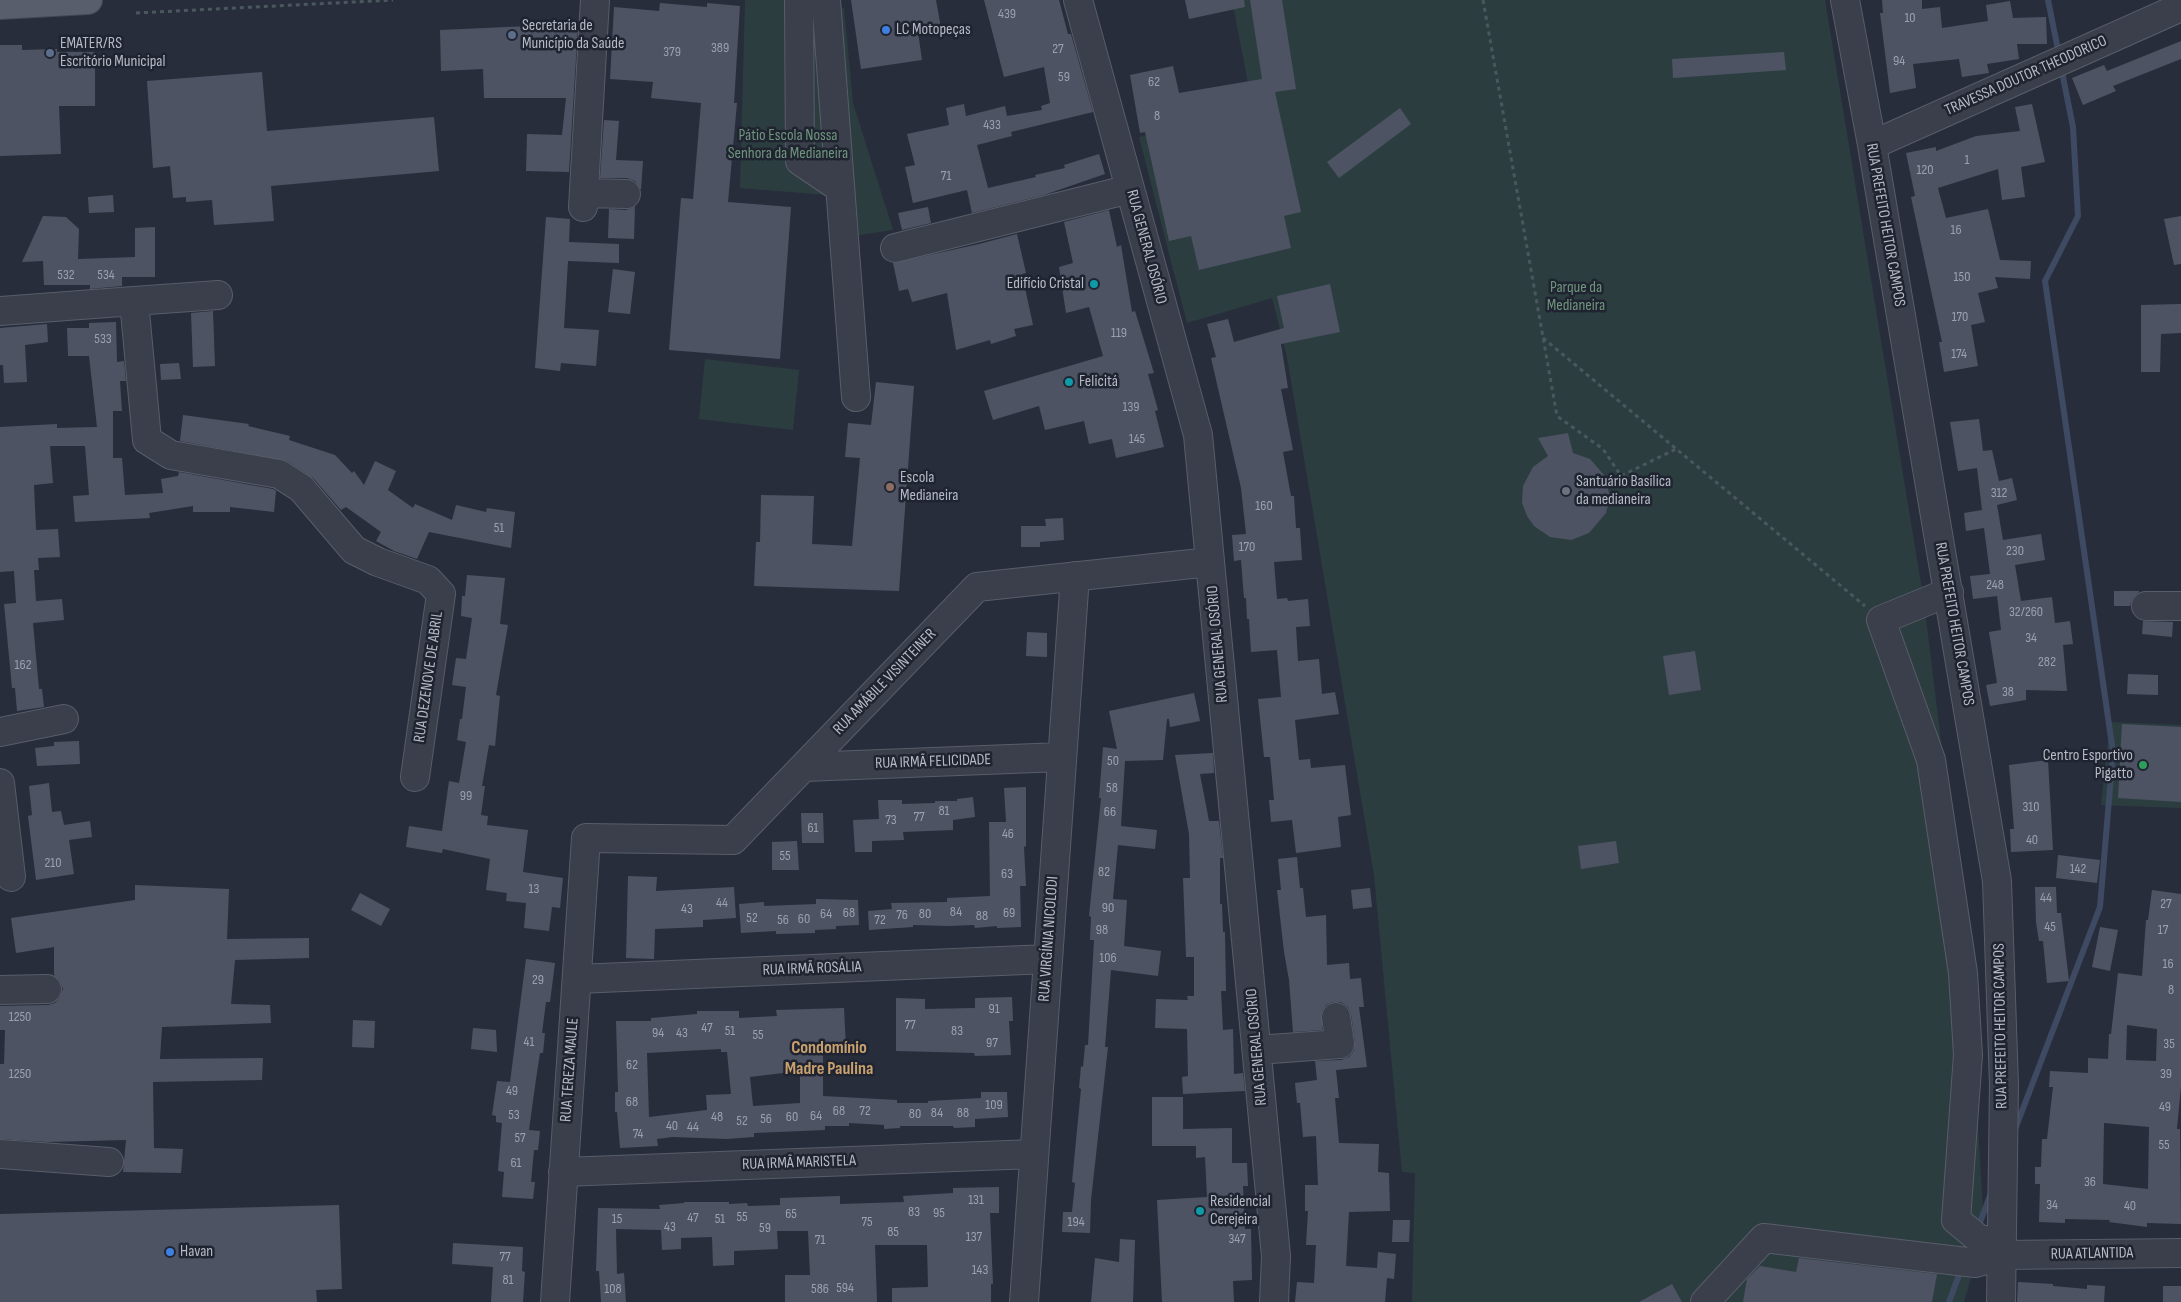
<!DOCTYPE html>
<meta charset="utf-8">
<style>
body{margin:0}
canvas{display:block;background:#272d3b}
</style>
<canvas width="2181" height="1302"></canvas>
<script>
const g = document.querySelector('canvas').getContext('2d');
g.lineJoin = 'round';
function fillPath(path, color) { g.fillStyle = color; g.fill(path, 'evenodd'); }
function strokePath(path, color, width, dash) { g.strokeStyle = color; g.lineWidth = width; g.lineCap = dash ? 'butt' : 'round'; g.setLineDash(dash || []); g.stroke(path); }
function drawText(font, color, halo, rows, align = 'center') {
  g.font = font + ' "Sofia Sans Condensed",sans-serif'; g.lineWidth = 5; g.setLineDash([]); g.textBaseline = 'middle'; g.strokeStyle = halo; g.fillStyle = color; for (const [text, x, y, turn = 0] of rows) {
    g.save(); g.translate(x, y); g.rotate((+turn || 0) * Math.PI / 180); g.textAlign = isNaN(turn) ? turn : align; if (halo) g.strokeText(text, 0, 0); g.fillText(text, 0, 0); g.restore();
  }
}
fillPath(new Path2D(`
 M745 0H822L839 196 740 188Z
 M1232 0H1825L1924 602 1969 970 1983 1212 1975 1263 1964 1302H1412L1415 1173 1402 1172 1374 875 1287 357 1272 298 1187 323 1139 137 1253 109Z
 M836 8H844L853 103 893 230 859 235Z
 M705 359 799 370 793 430 699 419Z
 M2110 722 2181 725V808L2101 805Z`), '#2c3d40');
strokePath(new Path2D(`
 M2048 0 2059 55
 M2014 1132 2100 907 2113 752 2045 281 2078 216 2073 127 2061 67
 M1978 1228 1991 1193
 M1949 1302 1962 1267`), '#3e4962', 6);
fillPath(new Path2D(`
 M851 0H936L941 28 918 32 922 60 861 69Z
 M984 0H1059L1068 34H1071L1093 112 1011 132 1012 136 977 145 988 188 1036 177 1035 175 1065 168 1064 165 1099 154 1105 174 1044 195 972 213 967 190 913 203 905 167 915 165 907 134 949 125 946 108 964 104 966 116 1005 106 1007 116 1042 110 1041 106 1050 103 1044 67 1004 77Z
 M1185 0H1244L1245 7 1189 19Z
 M1250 0H1282L1296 89 1275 92 1301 212 1284 216 1291 248 1199 270 1191 236 1169 241 1145 132 1140 133 1130 75 1173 66 1179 93 1262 79Z
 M1882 0H1922V9L1940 7 1942 28 1988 21 1986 5 2010 1 2013 18 2046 17 2047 44H2017L2019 59 1987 64 1989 73 1962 77 1959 59 1913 64 1916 88 1890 93 1880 13H1883Z
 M660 3 707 7V3L740 6 734 103H737L728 202 791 207 780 359 669 350 681 198 693 199 701 103 651 98 653 82 610 79 614 7 659 11Z
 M530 26H578L569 172 526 171 527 134 562 135 566 98H484L483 69 441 71 440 30Z
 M2181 41V59L2113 86 2116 91 2083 105 2072 78 2104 65 2107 71Z
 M0 45H22V50L57 49V52H95V106H59L61 154 0 156Z
 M1784 52 1786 70 1673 78 1672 59Z
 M262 72 267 131 434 117 439 171 271 186 274 221 214 225 212 200 186 202V197L173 198 170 166 153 168 147 81Z
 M2032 104 2045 162 2021 167 2025 197 2002 200 1998 169 1938 188 1946 218 1988 209 2000 260 2031 261 2030 279 1995 277 1998 288 1978 293 1985 322 1971 325 1978 366 1944 372 1939 342H1942L1911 197 1915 196 1906 153 1936 147V151L1976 136 2020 131 2015 107Z
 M1400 108 1411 124 1339 178 1327 162Z
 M604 120 619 121 616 160 643 161 641 190 635 181 627 178H600Z
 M113 195 114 212 89 213 88 197Z
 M635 206 634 239 608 238 609 209 626 210Z
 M928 207 931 223 902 230 898 213Z
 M1109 210 1117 247 1121 245 1132 312 1135 311 1154 373 1148 374 1158 410 1155 411 1164 447 1116 458 1112 439 1089 444 1084 421 1045 430 1039 406 993 420 984 391 1103 356 1089 307 1066 313 1059 267 1073 263 1064 222Z
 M43 216 66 217 79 229 78 259 135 257V228L155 227V277H122V286L90 289V285H44L43 261 22 262Z
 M2181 216V264L2174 265 2164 219Z
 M546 217 570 219 569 242 619 244V263L568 261 564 328 599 330 596 366 561 363 560 371 535 368Z
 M1017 234 1026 273 1022 274 1033 325 1014 329 1016 336 991 344 990 340 956 350 947 293 912 302 908 289 899 291 893 263 979 244Z
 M613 269 635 272 630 314 608 312Z
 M1330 284 1340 332 1281 344 1288 388 1281 389 1293 450 1283 452 1291 496H1294L1296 528H1300L1302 560 1274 562 1277 599 1287 598 1288 601 1308 599 1310 626 1296 627 1298 661 1319 659 1322 694 1335 692 1339 714 1295 720 1299 760 1310 759 1311 768 1345 765 1351 815 1338 817 1341 847 1296 853 1292 820 1271 822 1269 800H1274L1270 757H1264L1258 699 1281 697 1277 650 1251 652 1249 619H1247L1246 598H1244L1241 560 1234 561 1232 535 1246 534 1241 488 1211 358 1216 357 1207 324 1228 319 1234 342 1284 328 1277 296Z
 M2181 304V333L2161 334 2160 372H2141V305Z
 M213 311 215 366 193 367 191 313Z
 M116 322 117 362 124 361 126 381H120L122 411H113V458H122L125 495 163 493 161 479 178 476 179 472 273 489 276 491 274 512 230 507V512H193V506L149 513 150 518 75 522 73 496 89 495 85 446H50L53 483 34 485 36 530 58 529 60 557 38 558 39 570H34L36 601 62 599 64 620 33 623 39 689H42L44 707 17 711 15 688H12L4 604 16 603 14 571 0 572V427L57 424V428L97 427 89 356H68L67 328H89V323Z
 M47 324 48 342 25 345 27 382 4 383 3 365H0V328Z
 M179 363 181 379 161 380 160 364Z
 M876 382 914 386 899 591 754 586 756 542H760L761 495 814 496 812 544 852 546 860 458 845 457 848 423 871 425Z
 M183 415 249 424 248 426 290 436 289 440 335 455 352 473 354 471 364 485 375 461 396 471 388 490 413 508 415 504 452 520 456 505 486 512 487 508 515 512 511 548 429 532 417 559 394 551 376 541 381 532 346 507 341 510 313 478 287 461 180 441Z
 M1979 419 1983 451 1992 450 1999 481 2012 478 2017 500 1997 505 2003 540 2041 534 2045 560 2015 565 2021 601 2052 597 2055 623 2070 621 2073 644 2063 645 2067 691 2026 690V700L1990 706 1986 685 1997 683 1989 632 2001 630 1997 596 1973 599 1970 576 1990 574 1984 528 1966 531 1964 513 1982 510 1977 468 1958 471 1950 422Z
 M1568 433 1573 453 1590 459 1604 475 1610 496 1606 513 1589 533 1571 540 1550 537 1534 526 1527 516 1522 503 1523 486 1533 467 1548 456 1538 438Z
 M1063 518 1064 540 1040 542V547H1021V526H1046L1045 519Z
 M467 575 505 578 500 624 508 625 496 695 500 696 495 746 489 745 482 786H485L481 815 488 816 487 825 528 830 523 872 563 878 560 908 552 907 549 931 524 928 526 903 506 901 507 893 486 890 490 859 443 849 442 853 406 847 409 826 442 831 449 781 459 783 466 742 457 740 460 719H462L466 687 452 685 456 658 466 659 472 618 461 616 462 596H465Z
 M2114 591H2139V592L2133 598 2130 606H2114Z
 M2143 621 2173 622 2172 637 2142 634Z
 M1027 632 1047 633V657L1026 656Z
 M1695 651 1701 690 1669 695 1663 656Z
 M2128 674 2158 675V695L2127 694Z
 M1194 693 1200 721 1170 727 1169 719H1167L1163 760 1125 761 1121 826 1157 830 1155 849 1118 845 1113 899 1127 900 1124 946 1161 951 1158 976 1111 970 1105 1047H1108L1091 1200 1090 1233 1062 1232 1063 1212H1072L1075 1183 1072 1182 1081 1089 1079 1088 1081 1066 1083 1067 1085 1045H1088L1094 940H1090L1091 917 1089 916 1101 798H1099L1103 747 1117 749 1109 711Z
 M2122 724 2181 727V802L2118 798Z
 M79 741 80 764 37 766 35 748 54 746V742Z
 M1213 753 1214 773 1200 774 1209 821H1219L1223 858H1220V904H1222L1223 932H1225L1226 991H1221L1223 1030 1233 1029 1234 1074 1243 1073 1245 1091 1183 1094 1182 1077 1188 1076 1187 1029 1155 1028 1156 999 1188 1000 1187 996H1194V957H1186L1183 878H1190L1189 834 1175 755Z
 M2048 760 2053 850 2011 852 2010 829H2014L2009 765Z
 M49 783 52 812 61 811 64 825 90 821 92 837 69 840 74 874 36 880 28 816 32 815 29 786Z
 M1026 787V846L1024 847 1026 886H1020L1021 927 997 928V926L975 928 974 925 948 926 913 925V927L869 930 868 911 892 909 891 903 947 902V898L990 896 989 822H1006L1004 788Z
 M973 797 975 817 953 820V830L903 832 904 840 872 841V852H855L853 820 879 819 878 800H902V804L935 803V801H957V799Z
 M801 813H823L824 843H802Z
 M797 841 799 870H772V842Z
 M1616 841 1619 863 1581 869 1578 846Z
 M2058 855 2100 860 2097 883 2056 878Z
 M1297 857 1300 888H1303L1306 917 1326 915 1327 965 1349 963 1350 979 1361 978 1364 1007H1359L1367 1067 1336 1070 1339 1098H1335L1339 1143 1379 1144 1378 1172 1389 1173 1390 1211 1349 1212 1346 1266 1377 1268 1378 1252 1396 1254 1394 1279 1387 1278 1385 1302H1295L1297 1282 1314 1283 1316 1245H1306L1308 1211H1305V1185H1318L1316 1136 1303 1137 1300 1103H1297L1295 1083 1317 1080 1315 1061 1341 1060 1349 1057 1354 1051 1355 1042 1351 1014 1348 1007 1341 1002H1333L1326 1005 1322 1011V1030L1293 1032 1289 980 1284 952 1277 890H1281L1278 859Z
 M628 876 657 877 656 891 734 887 736 918 703 920V927L655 929 654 959 626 958Z
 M135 885 229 889 227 939 309 938V958L235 960 231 1004 270 1005 271 1023 162 1027 160 1059 263 1058 262 1080 153 1082 154 1148 183 1149 181 1173 123 1172 126 1140 47 1142 0 1139V1064H4L5 1030H0V1006L48 1005 55 1003 60 997 63 989 60 981 54 975V947L16 953 11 918 135 900Z
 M2035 887H2056L2057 913H2061L2069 981 2047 983 2043 941H2039L2036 922Z
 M1370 888 1372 907 1353 909 1351 890Z
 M2152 890 2181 894V1086L2177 1129H2180L2181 1224 2147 1223V1227L2109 1222 2110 1220 2065 1219V1223L2039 1222 2040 1184H2035V1167H2041L2042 1139H2047L2053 1087H2049L2050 1071 2088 1073V1058L2108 1059 2109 1034H2111L2118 973 2142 976 2146 920H2148ZM2127 1025 2157 1029 2156 1061 2126 1060ZM2104 1123 2149 1127 2148 1189 2103 1184Z
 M360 893 390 909 381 926 351 910Z
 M816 899 858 900 859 925 836 926V929L815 930V933L776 934V931L741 933 739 904 764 902V906L816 904Z
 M2100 927 2118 930 2110 971 2092 967Z
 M526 959 555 963 550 1002H546L542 1033H545L543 1053H540L536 1079 529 1130 540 1131 538 1150H534L531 1182H535L533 1199 502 1197 504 1172 498 1171 502 1123 496 1122V1116L492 1115 497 1081 510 1082Z
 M1012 997 1013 1021H1009L1011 1055 975 1056 974 1053 896 1051V998L925 999V1009L975 1008V998Z
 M844 1008 846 1048 823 1049V1096L897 1100V1103H928V1101L981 1098V1092H1007L1008 1117 975 1119V1127L954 1128 953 1126H900V1128L884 1129V1125L849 1123V1126H825V1130L754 1133V1137L727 1139 673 1137 657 1139 658 1146 620 1148 617 1112H615V1092H618L616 1021H651V1018L697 1014V1011H739V1018L777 1016 776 1010ZM721 1049V1052H727L731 1094 706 1095 707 1110 649 1117 647 1053ZM800 1071V1103L753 1106 750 1077Z
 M353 1020 375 1021 374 1048 352 1047Z
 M473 1028 496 1030 497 1052 471 1049Z
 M1152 1097H1183V1129L1232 1128V1163H1247L1248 1186H1243L1245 1229H1251L1252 1280 1233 1281 1234 1302H1162L1157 1200 1207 1197 1205 1157 1196 1158V1146H1152Z
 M999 1187V1213H990L993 1284H991V1302H892V1288L928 1287 927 1245H875L877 1302H785V1275H810L808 1231H777L778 1249 734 1251V1265L713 1266 712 1237 681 1238V1249L662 1250 661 1230 616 1229 617 1274 624 1273 626 1302H601L599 1271H596L598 1208 660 1209 659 1205 684 1203V1202H729V1204L747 1203 748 1206 780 1205V1198L840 1196V1204L904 1202 903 1196 953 1193V1188Z
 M339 1205 342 1289 316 1290 317 1302H0V1214Z
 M1393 1220H1410L1409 1242H1392Z
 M1120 1239 1135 1240 1133 1302H1091L1095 1258 1119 1262Z
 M453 1243 523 1247 522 1271 525 1272 523 1302H491L493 1267 452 1264Z
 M1799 1258 1937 1274 1932 1302H1743L1747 1279 1760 1266 1796 1272Z
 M2018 1282 2053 1284V1286L2087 1289V1285L2105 1286 2104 1302H2017Z
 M1672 1284 1682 1302H1639Z
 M2163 1286H2181V1302H2163Z`), '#4d5363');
const minor = new Path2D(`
 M799 0 800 161 840 188
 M826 0 856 397
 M1078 0 1198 435 1276 1256 1274 1302
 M1845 0 1872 145 1997 881 2004 1085 2001 1302
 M1872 145 2181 7
 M584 193 626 194
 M583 207 595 0
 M895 248 1130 189
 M134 301 218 295
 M0 311 134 301 147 440 171 455 279 474 301 488 354 550 378 562 428 580 441 594 415 777
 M1949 592 1881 620 1931 760 1963 973 1968 1055 1956 1220 1979 1239 2001 1242
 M2146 606H2181
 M0 732 64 719
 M804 767 1062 757
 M0 783 11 877
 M577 979 1048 959
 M0 990 47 989
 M1257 1050 1340 1044 1336 1017
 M0 1154 109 1162
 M563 1172 1034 1154
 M555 1302 586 838 733 840 977 587 1210 562
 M1024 1302 1075 576
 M1705 1302 1764 1238 1975 1263 2002 1255 2181 1253`);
const major = new Path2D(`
 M0 5 88 0`);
strokePath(minor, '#585d69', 30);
strokePath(major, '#434854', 30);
strokePath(new Path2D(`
 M1483 0 1557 416 1603 449 1621 476 1676 449
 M136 13 393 0
 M1543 338 1865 606`), '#4a585d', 3, [4, 4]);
strokePath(minor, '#3a3f4b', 28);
strokePath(major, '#585e6b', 28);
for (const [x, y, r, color] of [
 [886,30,5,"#3f7fe0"],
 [512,35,5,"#5c6f8a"],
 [50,53,5,"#5c6f8a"],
 [1094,284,5,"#0f9aa8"],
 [1069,382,5,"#0f9aa8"],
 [890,487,5,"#8d6e63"],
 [1566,491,5,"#6b7280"],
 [2143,765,5,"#2e9e5b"],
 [1200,1211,5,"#0f9aa8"],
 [170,1252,5,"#3f7fe0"]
]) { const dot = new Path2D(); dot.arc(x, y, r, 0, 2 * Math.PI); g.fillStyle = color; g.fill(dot); strokePath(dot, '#1f2430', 2); }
drawText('14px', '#9ca0ae', null, [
 ["439",1007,14],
 ["10",1910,18],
 ["389",720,48],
 ["27",1058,49],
 ["379",672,52],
 ["94",1899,61],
 ["59",1064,77],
 ["62",1154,82],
 ["8",1157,116],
 ["433",992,125],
 ["1",1967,160],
 ["120",1925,170],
 ["71",946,176],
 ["16",1956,230],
 ["532",66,275],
 ["534",106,275],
 ["150",1962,277],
 ["170",1960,317],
 ["119",1119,333],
 ["533",103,339],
 ["174",1959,354],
 ["139",1131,407],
 ["145",1137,439],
 ["312",1999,493],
 ["160",1264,506],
 ["51",499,528],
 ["170",1247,547],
 ["230",2015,551],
 ["248",1995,585],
 ["32/260",2026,612],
 ["34",2031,638],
 ["282",2047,662],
 ["162",23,665],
 ["38",2008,692],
 ["50",1113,761],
 ["58",1112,788],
 ["99",466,796],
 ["310",2031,807],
 ["81",944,811],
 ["66",1110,812],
 ["77",919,817],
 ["73",891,820],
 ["61",813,828],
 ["46",1008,834],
 ["40",2032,840],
 ["55",785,856],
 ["210",53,863],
 ["142",2078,869],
 ["82",1104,872],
 ["63",1007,874],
 ["13",534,889],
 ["44",2046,898],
 ["44",722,903],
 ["27",2166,904],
 ["90",1108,908],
 ["43",687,909],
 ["84",956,912],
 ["68",849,913],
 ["69",1009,913],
 ["64",826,914],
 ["80",925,914],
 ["76",902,915],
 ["88",982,916],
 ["52",752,918],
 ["60",804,919],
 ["56",783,920],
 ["72",880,920],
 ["45",2050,927],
 ["98",1102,930],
 ["17",2163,930],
 ["106",1108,958],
 ["16",2168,964],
 ["29",538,980],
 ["8",2171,990],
 ["91",994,1009],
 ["1250",20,1017],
 ["77",910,1025],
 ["47",707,1028],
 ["51",730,1031],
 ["83",957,1031],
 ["94",658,1033],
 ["43",682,1033],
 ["55",758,1035],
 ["41",529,1042],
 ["97",992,1043],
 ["35",2169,1044],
 ["62",632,1065],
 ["1250",20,1074],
 ["39",2166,1074],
 ["49",512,1091],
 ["68",632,1102],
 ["109",994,1105],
 ["49",2165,1107],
 ["68",839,1111],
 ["72",865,1111],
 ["84",937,1113],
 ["88",963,1113],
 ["80",915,1114],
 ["53",514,1115],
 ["64",816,1116],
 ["48",717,1117],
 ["60",792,1117],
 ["56",766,1119],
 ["52",742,1121],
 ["40",672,1126],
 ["44",693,1127],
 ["74",638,1134],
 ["57",520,1138],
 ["55",2164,1145],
 ["61",516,1163],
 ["36",2090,1182],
 ["131",976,1200],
 ["34",2052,1205],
 ["40",2130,1206],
 ["83",914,1212],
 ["95",939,1213],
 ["65",791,1214],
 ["55",742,1217],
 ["47",693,1218],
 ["15",617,1219],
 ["51",720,1219],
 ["75",867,1222],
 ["194",1076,1222],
 ["43",670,1227],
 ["59",765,1228],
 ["85",893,1232],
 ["137",974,1237],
 ["347",1237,1239],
 ["71",820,1240],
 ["77",505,1257],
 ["143",980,1270],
 ["81",508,1280],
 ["594",845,1288],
 ["108",613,1289],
 ["586",820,1289]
]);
drawText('16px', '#b6bac7', '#1f2430', [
 ["Secretaria de",522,26],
 ["Município da Saúde",522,44],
 ["LC Motopeças",896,30],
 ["EMATER/RS",60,44],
 ["Escritório Municipal",60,62],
 ["Edifício Cristal",1084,284,"right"],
 ["Felicitá",1079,382],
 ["Escola",900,478],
 ["Medianeira",900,496],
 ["Santuário Basílica",1576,482],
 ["da medianeira",1576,500],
 ["Centro Esportivo",2133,756,"right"],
 ["Pigatto",2133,774,"right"],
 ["Residencial",1210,1202],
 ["Cerejeira",1210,1220],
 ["Havan",180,1252]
], 'left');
drawText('16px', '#b6bac7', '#1f2430', [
 ["TRAVESSA DOUTOR THEODORICO",2026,76,-24],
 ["RUA PREFEITO HEITOR CAMPOS",1885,225,80],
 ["RUA GENERAL OSÓRIO",1146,247,75],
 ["RUA PREFEITO HEITOR CAMPOS",1954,624,80],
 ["RUA GENERAL OSÓRIO",1218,644,-95],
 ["RUA DEZENOVE DE ABRIL",429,677,-82],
 ["RUA AMÁBILE VISINTEINER",885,682,-46],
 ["RUA IRMÃ FELICIDADE",933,762,-2],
 ["RUA VIRGÍNIA NICOLODI",1049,939,-86],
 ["RUA IRMÃ ROSÁLIA",812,969,-2],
 ["RUA PREFEITO HEITOR CAMPOS",2001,1026,-91],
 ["RUA GENERAL OSÓRIO",1257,1047,-95],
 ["RUA TEREZA MAULE",570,1070,-86],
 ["RUA IRMÃ MARISTELA",799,1163,-2],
 ["RUA ATLANTIDA",2092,1254,-1]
]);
drawText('16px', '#70957d', '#1f2430', [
 ["Pátio Escola Nossa",788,136],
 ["Senhora da Medianeira",788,154],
 ["Parque da",1576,288],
 ["Medianeira",1576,306]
]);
drawText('bold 18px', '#c9a16f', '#1f2430', [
 ["Condomínio",829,1048],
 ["Madre Paulina",829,1069]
]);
</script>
